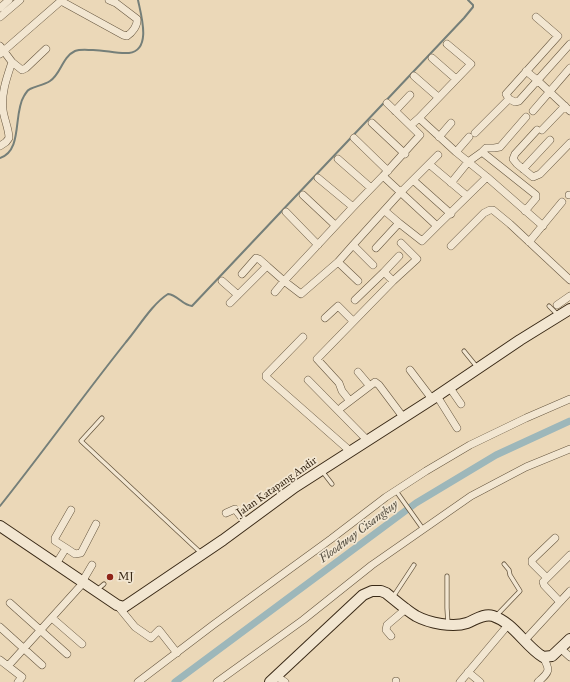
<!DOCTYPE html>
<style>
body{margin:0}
canvas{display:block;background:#ebd8b8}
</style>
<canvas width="570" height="682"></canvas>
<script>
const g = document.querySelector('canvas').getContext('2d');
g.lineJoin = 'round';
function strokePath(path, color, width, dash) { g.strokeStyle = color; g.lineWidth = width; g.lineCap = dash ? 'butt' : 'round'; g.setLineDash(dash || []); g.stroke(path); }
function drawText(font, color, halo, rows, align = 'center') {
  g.font = font + ' "IM FELL Great Primer",serif'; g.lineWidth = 3.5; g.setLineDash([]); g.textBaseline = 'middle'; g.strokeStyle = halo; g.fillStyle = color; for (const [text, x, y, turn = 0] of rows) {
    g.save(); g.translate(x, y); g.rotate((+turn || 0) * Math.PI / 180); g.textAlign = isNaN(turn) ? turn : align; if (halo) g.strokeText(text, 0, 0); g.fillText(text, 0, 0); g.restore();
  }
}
strokePath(new Path2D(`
 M0 158C23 151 13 113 24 96 26 93 27 90 30 89 36 86 44 85 50 81 61 74 62 57 75 51 80 49 87 50 93 50 105 50 117 54 129 53 152 50 141 15 138 0
 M0 506C43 452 83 396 126 342 138 328 152 304 168 294 178 295 182 305 192 306L464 18 473 7V5L468 0`), '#757f79', 2);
strokePath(new Path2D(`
 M175 682 416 503 496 455 570 421`), '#9db7ba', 7);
const lane = new Path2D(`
 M549 306 558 315
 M464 351 477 367
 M102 418 81 441 201 553
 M322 471 332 484
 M396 491 423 529
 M447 576V608L448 624
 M97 590 104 584
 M393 597 414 565
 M496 616 520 591 510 575 509 570 504 564`);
const street = new Path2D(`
 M61 1 123 35 127 36C132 33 138 25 137 19L116 3 109 0
 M0 8 9 0
 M0 17 20 0
 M536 17 558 36 506 94 509 99 515 102 519 101 570 44
 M0 46 12 62 22 70 26 68 46 49
 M0 54 62 0
 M432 58 456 79
 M526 71 537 80 570 111
 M414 76 438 97
 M395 111 410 95
 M533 111 570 68
 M419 118 471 64 447 44
 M372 123 405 154
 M411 125 419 118 456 152 487 177 543 226
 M537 130 515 154 513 159 517 164 533 177 540 174 570 143
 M542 130 565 106
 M475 133 509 99
 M439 137 451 123
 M354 138 388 171
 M0 146 6 142 9 138C9 129 4 119 3 110 1 93 7 77 12 62
 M456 152 469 137
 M482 152 486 148H494L500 147 526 117
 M338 159 371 188
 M429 164 438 155
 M523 169 550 140
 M383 176 420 135 387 103
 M318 178 353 207
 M413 180 451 214
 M451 183 468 162 482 152 536 195V198L525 211
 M303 195 335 225
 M569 195H570
 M385 211 399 223
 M286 212 318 245
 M529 242 562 202
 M451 246 484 213 490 210H493L510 224 570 280
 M376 248 399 223 422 241 437 226
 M338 262 358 281
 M373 265 353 245 400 193 429 164 467 196
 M242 274 256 258 259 259 267 266
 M222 281 238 295
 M393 281 384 272 399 256
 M275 292 284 281 301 294 338 262 353 245
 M355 300 384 272
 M230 303 267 266 284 281 353 207 383 176 437 226 487 177
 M557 305 570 296
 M325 318 338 306 353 321
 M303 337 266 375V377L350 451
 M410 370 432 399
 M358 372 369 385
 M308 380 368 441
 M450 388 461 404
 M437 396 457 428
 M350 401 342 391 339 383 317 359 393 281 417 259 401 243
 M342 407 375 382 379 385 403 417
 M226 513 235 509 246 523
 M66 548 75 554 81 553 96 524
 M56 564 66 548 55 541V538L71 510
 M547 578 532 563V560L555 538
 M82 582 92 565
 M560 602 544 585 543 582 570 555
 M10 603 67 654
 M117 605 135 627 151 638 159 630 177 653
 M52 618 82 644
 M0 627 42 665
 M391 636 386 630 387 625 407 608
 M525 640 570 591
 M560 648 570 657
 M0 660 22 677 18 682
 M8 666 84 582
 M468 672 480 682
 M276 676 285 682
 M138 682 213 625 331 539 386 497 426 471 470 445 526 418 570 399
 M217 682 303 620 372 565 471 496 526 467 570 449
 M396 682V681
 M460 682 508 625
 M538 682C549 672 551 671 543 657`);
const secondary = new Path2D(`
 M0 526 117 605 124 607 223 540 295 487 437 396 520 340 570 309
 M270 682 363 595 372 591H381L386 593C396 601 406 610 416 616 429 623 453 628 467 623 475 620 484 613 493 616 514 623 525 646 543 657L552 656 570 639`);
strokePath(lane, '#66563f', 5);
strokePath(street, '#66563f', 8);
strokePath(secondary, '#3a2a17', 12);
strokePath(lane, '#f2e6d1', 3.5);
strokePath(street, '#f2e6d1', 7);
strokePath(secondary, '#f2e6d1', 10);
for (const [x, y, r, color] of [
 [110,577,4,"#8f2418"]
]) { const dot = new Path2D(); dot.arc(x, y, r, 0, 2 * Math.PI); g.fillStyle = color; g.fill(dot); strokePath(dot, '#f2e6d1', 1.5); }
drawText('11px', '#3a2a17', '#f2e6d1', [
 ["Jalan Katapang Andir",277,487,-35]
]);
drawText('11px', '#3a2a17', '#f2e6d1', [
 ["MJ",118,577]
], 'left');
drawText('italic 12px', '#534d40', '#f2e6d1', [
 ["Floodway Cisangkuy",359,532,-37]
]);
</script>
